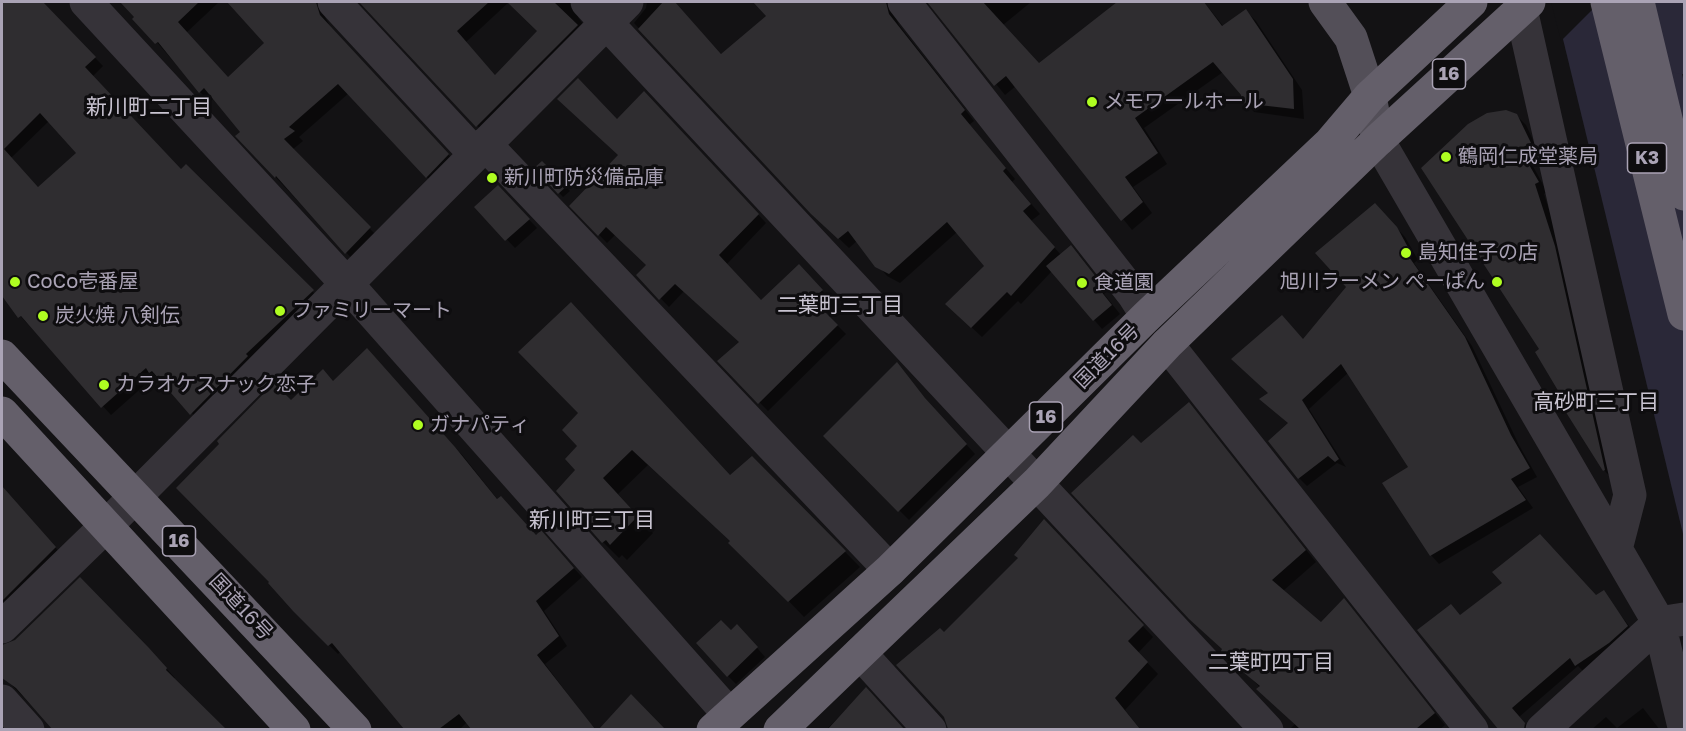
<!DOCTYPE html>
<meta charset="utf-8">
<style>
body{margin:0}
#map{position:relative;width:1686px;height:731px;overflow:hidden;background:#131214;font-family:"Golos Text",sans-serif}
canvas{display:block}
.frame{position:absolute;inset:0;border:3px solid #aaa3b5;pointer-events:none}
</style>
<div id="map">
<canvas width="1686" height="731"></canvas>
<div class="frame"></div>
</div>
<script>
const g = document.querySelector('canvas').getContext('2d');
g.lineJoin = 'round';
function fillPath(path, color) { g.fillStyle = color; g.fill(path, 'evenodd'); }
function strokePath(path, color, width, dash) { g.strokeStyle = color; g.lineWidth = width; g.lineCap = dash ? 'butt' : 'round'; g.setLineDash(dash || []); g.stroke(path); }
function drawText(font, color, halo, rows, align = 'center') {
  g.font = font + ' "Golos Text","Noto Sans JP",sans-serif'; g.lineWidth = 6; g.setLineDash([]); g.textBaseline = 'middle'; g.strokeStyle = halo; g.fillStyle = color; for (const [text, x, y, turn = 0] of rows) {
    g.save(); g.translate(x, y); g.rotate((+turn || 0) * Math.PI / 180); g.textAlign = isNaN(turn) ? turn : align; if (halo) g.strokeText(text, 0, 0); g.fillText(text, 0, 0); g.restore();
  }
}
fillPath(new Path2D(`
 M1554 2H1667L1684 83V538Z`), '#2a2838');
fillPath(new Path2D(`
 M1551 2H1600L1561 41Z`), '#131214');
fillPath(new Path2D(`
 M2 2H41L103 66 92 77 181 171 186 166 321 300 200 422 161 379 155 376 111 415 2 296ZM49 121 78 153 39 188 11 158Z
 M122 2H219L186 33 228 78 267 43 229 2H329L325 17 330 26 458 165 436 187 349 93 299 137 303 141 292 150 379 238 356 263 237 136 242 132 214 98 210 102 200 92Z
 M361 2H509L466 42 496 76 539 31 509 2H582L578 17 589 33 487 136Z
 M647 2H674L722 55 768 16 755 2H899L895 16 899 25 974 121 969 125 1015 179 1012 182 1040 214 1031 221 1061 255H1079L1107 291 1104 294 1120 314 1102 329 1052 271 1021 304 1018 301 982 337 957 314 986 266 957 232 900 283 887 276 857 241 849 248 812 213 634 23 646 8Z
 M929 2H1031L1003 25 1039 65 1119 2H1204L1224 27 1246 11 1256 21 1302 90 1304 119 1254 112 1223 72 1144 128 1167 164 1133 187 1152 213 1132 230 1016 86 1005 95Z
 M653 101 766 223 727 264 761 301 799 267 830 299 820 308 846 334 768 411 719 361 741 342 684 291 669 307 638 275 648 265 616 234 607 243 571 206 620 155 617 121Z
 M1516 115 1526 125 1539 153 1529 159 1547 192 1544 194 1564 256 1613 480 1604 470 1541 349Z
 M542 163 570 191 563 197 536 168Z
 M498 187 537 228 515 248 476 207Z
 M1375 205 1405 237 1418 260 1414 263 1472 346 1519 445 1537 477 1518 487 1533 508 1439 564 1431 555 1410 468 1349 372 1309 409 1346 467 1337 463 1307 486 1299 478 1290 424 1270 393 1304 341 1348 287Z
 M375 359 464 457 498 500 536 537 549 541 582 577 544 611 567 646 545 664 595 730H473L467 722 459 730H406L341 651 338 654 294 610 291 402 334 383Z
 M897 364 934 409 975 454 909 520 825 436Z
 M1188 404 1316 562 1283 591 1321 624 1344 601 1445 725 1439 730H1289L1295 724 1224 650 1141 445Z
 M564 430 731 476 752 458 860 567 804 617 732 542 648 465 618 494 653 533 627 560 622 555 619 558 603 542 577 470 579 446Z
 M2 489 64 557 2 619Z
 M1055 532 1153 637 1138 653 1158 674 1125 710 1141 730H950L944 634Z
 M1603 592 1636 635 1585 673 1578 666 1519 717 1530 730H1500L1419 631 1461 617 1596 597Z
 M731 631 745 634 765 657 736 684 728 676Z
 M2 647 158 659 175 678 173 679 224 730H55L2 675Z
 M866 689 903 730H826Z
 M631 696 664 730H601Z
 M1643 708 1660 730H1591L1606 717 1617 728Z`), '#0007');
strokePath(new Path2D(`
 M1672 2 1684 44`), '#2a2838', 60);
fillPath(new Path2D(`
 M2 2H43L96 57 85 67 181 169 186 164 314 290 246 354 248 356 190 415 152 371 149 373 146 368 101 408 21 316 18 318 2 296ZM40 113 76 153 38 187 4 149Z
 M120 2H199L178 22 228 77 264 43 227 2H316L320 15 449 154 426 178 338 84 289 127 295 131 284 139 371 227 345 254 276 176 275 178 235 136 240 132 204 88 199 93 158 42 155 44 132 19 134 17Z
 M359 2H489L457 31 495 75 537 31 507 2H554L578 25 476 127Z
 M663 2H675L721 54 766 16 753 2H886L889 14 965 110 961 114 1006 168 1003 171 1031 204 1023 211 1055 247 1011 296 1007 292 971 328 945 304 984 266 947 222 889 274 875 267 848 231 838 239 811 214 638 29Z
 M927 2H983L1039 63 1117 2H1204L1222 26 1246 9 1293 79 1294 109 1242 103 1241 95 1213 62 1135 118 1158 153 1125 177 1143 202 1121 221 1006 76 994 86Z
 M578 78 617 119 644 91 759 214 719 255 761 300 799 264 823 290 812 299 838 325 758 404 717 361 739 342 675 284 659 300 636 275 646 265 606 227 598 236 569 206 618 155 557 99Z
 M1506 110 1517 114 1531 143 1520 149 1539 182 1535 184 1555 246 1605 470 1603 471 1562 406 1566 404 1535 352 1539 349 1421 168 1468 124 1487 113Z
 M542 161 567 186 558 194 534 168Z
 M498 185 530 219 505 241 474 207Z
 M1375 203 1397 227 1410 251 1407 254 1465 337 1511 435 1530 468 1511 479 1526 500 1430 556 1382 483 1408 467 1341 364 1302 400 1339 459 1335 462 1328 456 1298 479 1268 441 1288 423 1259 399 1268 393 1231 359 1282 315 1303 339 1346 287 1315 253Z
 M1071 245 1100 282 1096 285 1112 305 1093 321 1046 266Z
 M571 302 730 475 752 456 846 551 788 602 728 543 730 541 632 450 603 478 638 516 610 545 606 540 602 543 556 491 575 470 565 459 577 446 562 430 578 413 518 352Z
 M367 348 455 447 497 499 501 496 536 535 541 530 574 568 536 601 559 636 537 655 595 729H471L459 714 439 729H404L332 643 328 646 293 611 268 583 269 582 176 488 219 444 217 441 274 383 291 400 323 369 333 381Z
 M897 362 925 398 967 444 898 512 823 436Z
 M1189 402 1306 550 1272 580 1321 622 1344 598 1435 713 1416 729H1300L1256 689 1260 686 1220 653 1222 649 1189 619 1071 493 1133 435 1141 443Z
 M2 486 56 547 2 601Z
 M1044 519 1144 625 1128 641 1148 662 1115 698 1140 729H948L944 717 896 665 940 628 944 632 1018 558 1014 555Z
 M1540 534 1596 595 1604 590 1628 626 1609 643 1575 666 1570 658 1512 708 1525 723 1524 729H1498L1417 630 1451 604 1460 615 1502 583 1492 572Z
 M80 577 149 648 167 668 166 670 226 729H52L16 688 2 678V645L15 640Z
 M721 620 731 630 737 624 758 647 727 677 696 643Z
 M866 687 904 729H828Z
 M631 694 665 729H599Z`), '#2f2d30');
strokePath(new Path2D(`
 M86 2 346 283 728 713
 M334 2 475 154
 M587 2 1267 730
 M904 2 1133 294 1147 316
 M1521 9 1630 495 1616 549
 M1378 140 1659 623 1684 727
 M485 144 890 570
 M1167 344 1472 730
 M2 627 107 525 627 2
 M860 653 930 730
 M2 701 28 730
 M1542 730 1659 623 1684 619`), '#363339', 33);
strokePath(new Path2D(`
 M1325 2 1351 38 1370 96 1378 140`), '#534f58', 33);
strokePath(new Path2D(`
 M1607 2 1684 314
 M1638 2 1684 194
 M2 356 355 730
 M2 413 294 730
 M713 730 890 570 1147 316 1330 143 1370 96 1471 2
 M780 730 1037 483 1167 344 1378 140 1529 2`), '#645f6a', 33);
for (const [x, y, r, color] of [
 [1092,102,6,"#affd21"],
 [1446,157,6,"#affd21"],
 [492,178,6,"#affd21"],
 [1406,253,6,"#affd21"],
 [15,282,6,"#affd21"],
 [1497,282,6,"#affd21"],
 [1082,283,6,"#affd21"],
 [280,311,6,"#affd21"],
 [43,316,6,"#affd21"],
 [104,385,6,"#affd21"],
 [418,425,6,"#affd21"]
]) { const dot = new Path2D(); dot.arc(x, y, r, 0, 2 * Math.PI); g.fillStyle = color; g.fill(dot); strokePath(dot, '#0e0d0f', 2); }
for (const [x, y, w] of [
 [1449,74,33],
 [1647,158,39],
 [1046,417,33],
 [179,541,33]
]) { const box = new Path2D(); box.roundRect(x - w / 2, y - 15, w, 30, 4.5); g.fillStyle = '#0e0d0f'; g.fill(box); strokePath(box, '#aaa3b5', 1.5); }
drawText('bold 18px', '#aaa3b5', null, [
 ["16",1449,74],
 ["K3",1647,158],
 ["16",1046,417],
 ["16",179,541]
]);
drawText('20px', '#aaa3b5', '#0e0d0f', [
 ["メモワールホール",1104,102],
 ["鶴岡仁成堂薬局",1458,157],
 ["新川町防災備品庫",504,178],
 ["島知佳子の店",1418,253],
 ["CoCo壱番屋",27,282],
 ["旭川ラーメン ぺーぱん",1485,282,"right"],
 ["食道園",1094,283],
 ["ファミリーマート",292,311],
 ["炭火焼 八剣伝",55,316],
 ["カラオケスナック恋子",116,385],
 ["ガナパティ",430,425]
], 'left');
drawText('20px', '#aaa3b5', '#0e0d0f', [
 ["国道16号",1107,356,-45],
 ["国道16号",241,607,47]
]);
drawText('21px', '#c9c4d1', '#0e0d0f', [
 ["新川町二丁目",149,107],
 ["二葉町三丁目",840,305],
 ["高砂町三丁目",1596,402],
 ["新川町三丁目",592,520],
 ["二葉町四丁目",1271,662]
]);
</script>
